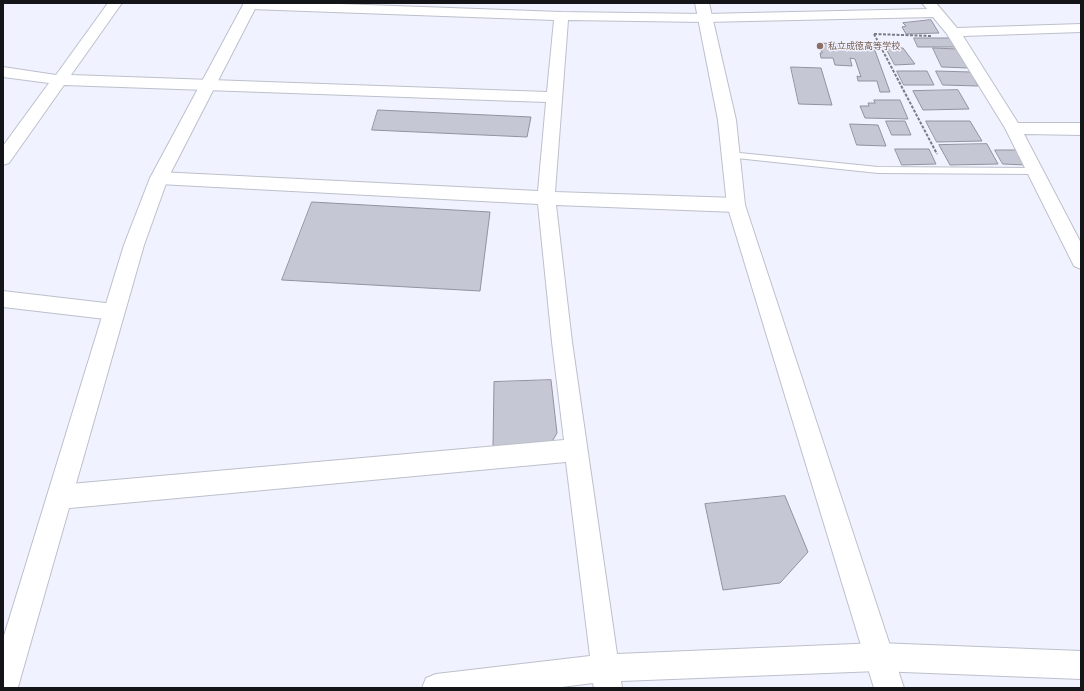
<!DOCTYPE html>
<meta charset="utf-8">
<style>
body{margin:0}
#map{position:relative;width:1084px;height:691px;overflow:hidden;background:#f0f3ff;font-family:"Work Sans",sans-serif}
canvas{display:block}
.frame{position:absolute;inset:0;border:4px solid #141519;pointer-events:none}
</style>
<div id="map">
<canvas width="1084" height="691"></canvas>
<div class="frame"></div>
</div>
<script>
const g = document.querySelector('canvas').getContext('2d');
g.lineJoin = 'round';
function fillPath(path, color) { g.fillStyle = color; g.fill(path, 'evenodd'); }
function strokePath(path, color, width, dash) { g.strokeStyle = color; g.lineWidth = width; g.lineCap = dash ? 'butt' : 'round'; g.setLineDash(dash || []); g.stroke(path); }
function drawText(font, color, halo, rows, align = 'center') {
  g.font = font + ' "Work Sans","Noto Sans JP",sans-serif'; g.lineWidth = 3; g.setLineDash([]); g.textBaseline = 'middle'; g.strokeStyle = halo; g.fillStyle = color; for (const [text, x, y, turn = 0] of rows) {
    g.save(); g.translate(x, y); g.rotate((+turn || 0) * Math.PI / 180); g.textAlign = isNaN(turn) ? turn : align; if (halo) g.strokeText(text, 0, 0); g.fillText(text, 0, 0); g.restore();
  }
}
const building = new Path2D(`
 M931 20 939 33 906 34 902 27 906 26 903 23Z
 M914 38H951L956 47H918Z
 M818 43 873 45 890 92H880L877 81H858L857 76 861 77 855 59 850 58 852 66 835 65 833 58H821L820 53H822Z
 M886 48H903L915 64 895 65Z
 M933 48 958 49 968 68 942 67Z
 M791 67 821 68 832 105 799 104Z
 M897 71H927L934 85H904Z
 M936 71 971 72 978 86 943 85Z
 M958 90 969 109 923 110 913 91Z
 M874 100H900L908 119 865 118 860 106H869L868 103H875Z
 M378 110 531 117 527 137 372 130Z
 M886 121H905L911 135H892Z
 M926 121H970L982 141 937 142Z
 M850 124 878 125 886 146 857 145Z
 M987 144 998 164 950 165 939 145Z
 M895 149H929L936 164 902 165Z
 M995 150H1018L1026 165 1003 164Z
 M312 202 490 212 480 291 282 280Z
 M551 380 557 433 550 445 493 447 494 382Z
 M785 496 808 552 780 583 723 590 705 504Z`);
fillPath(building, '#c5c8d4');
strokePath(building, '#90939e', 1);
const lane = new Path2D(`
 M730 152 878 167 1035 168 1040 171 1035 174 878 173 727 157 726 155 727 153Z`);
const street = new Path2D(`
 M108 3H122L71 75 547 92 554 20 250 9 245 8 243 5 244 3H312L561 12 705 14 927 9 922 3H936L957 28 1081 24V32L963 36 1018 123H1081V135L1024 134 1081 243V269L1074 266 1005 128 947 34 933 17 705 22 568 20 555 192 736 198 742 200 745 205 742 210 736 212 556 205 572 342 617 654 878 643 1081 651V679L878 671 621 681 622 688H594L593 683 554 688H422L426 678 436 674 590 656 566 462 59 509 50 505 47 497 50 489 59 485 564 440 552 342 538 204 159 184 153 182 150 178 153 174 159 172 538 191 546 102 64 85 9 163 3 165V146L49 83 3 77V67L56 75Z
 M3 291 114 304 121 306 124 312 121 318 114 320 3 307Z`);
const secondary = new Path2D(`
 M244 3H258L168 178 144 245 18 687 3 688V639L124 245 150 178Z
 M695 3H709L736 120 745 205 904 688H874L727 205 718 120Z`);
strokePath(lane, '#bcc0cb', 2);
strokePath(street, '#bcc0cb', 2);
strokePath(secondary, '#bcc0cb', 2);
strokePath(new Path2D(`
 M874 34 937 154
 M874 34 931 36`), '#7a7c84', 2, [3, 1.5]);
fillPath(lane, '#fff');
fillPath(street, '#fff');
fillPath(secondary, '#fff');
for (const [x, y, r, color] of [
 [820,46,4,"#8d6e63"]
]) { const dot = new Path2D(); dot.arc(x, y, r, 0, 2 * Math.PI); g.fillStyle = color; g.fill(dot); strokePath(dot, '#f0f3ff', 1.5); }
drawText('9px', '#785e54', '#f0f3ff', [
 ["私立成徳高等学校",828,46]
], 'left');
</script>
